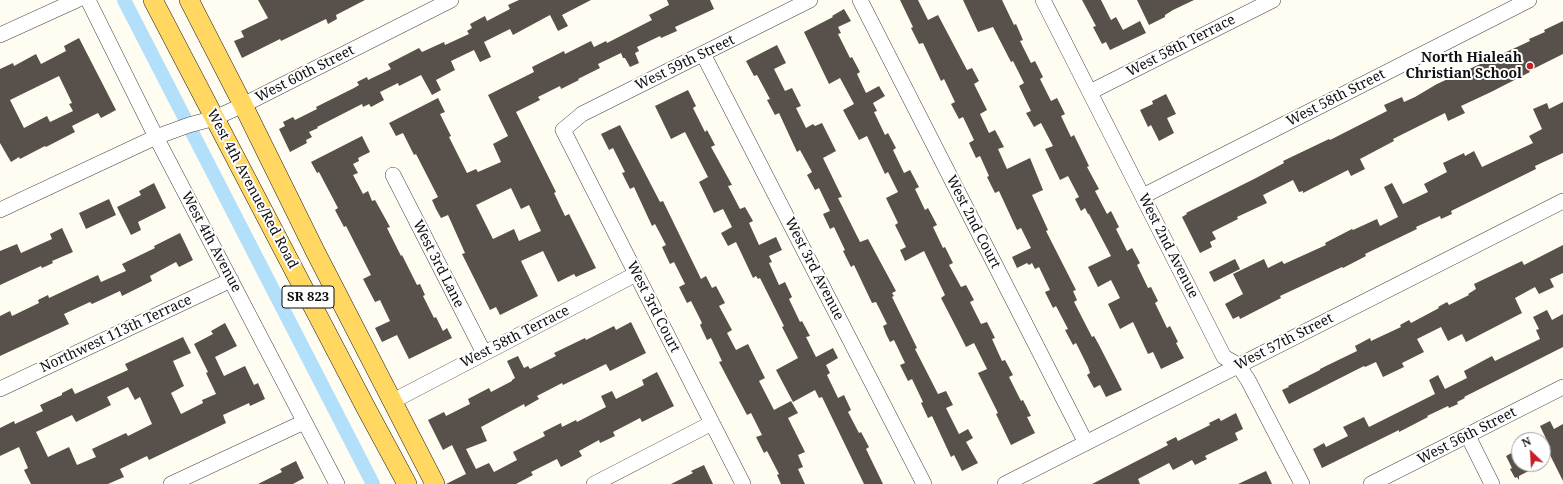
<!DOCTYPE html>
<style>
body{margin:0}
#map{position:relative;width:1563px;height:484px;overflow:hidden;background:#fffcf1;font-family:"Noto Serif",serif}
canvas{display:block}
.north{position:absolute;left:1511px;top:432px;width:40px;height:40px;box-sizing:border-box;background:#fff;border:1px solid #9f9f9f;border-radius:50%;rotate:335deg;font-size:11px;font-weight:700;line-height:16px;text-align:center;color:#0f0f0f}
.north::after{content:'';display:block;margin:auto;width:14px;height:18px;background:#c81e27;clip-path:polygon(50% 0,100% 100%,50% 72%,0 100%)}
</style>
<div id="map">
<canvas width="1563" height="484"></canvas>
<div class="north">N</div>
</div>
<script>
const g = document.querySelector('canvas').getContext('2d');
g.lineJoin = 'round';
function strokePath(path, color, width, dash) { g.strokeStyle = color; g.lineWidth = width; g.lineCap = dash ? 'butt' : 'round'; g.setLineDash(dash || []); g.stroke(path); }
function fillPath(path, color) { g.fillStyle = color; g.fill(path, 'evenodd'); }
function drawText(font, color, halo, rows, align = 'center') {
  g.font = font + ' "Noto Serif",serif'; g.lineWidth = 4; g.setLineDash([]); g.textBaseline = 'middle'; g.strokeStyle = halo; g.fillStyle = color; for (const [text, x, y, turn = 0] of rows) {
    g.save(); g.translate(x, y); g.rotate((+turn || 0) * Math.PI / 180); g.textAlign = isNaN(turn) ? turn : align; if (halo) g.strokeText(text, 0, 0); g.fillText(text, 0, 0); g.restore();
  }
}
strokePath(new Path2D(`
 M124 0 373 484`), '#b2dffa', 14);
fillPath(new Path2D(`
 M258 0H365L336 15 337 19 328 24 326 19 281 41 280 39 242 58 234 41 244 37 241 31 268 18Z
 M519 0H591L562 15 568 26 558 31 550 15 513 35 510 29 484 42 491 57 480 62 474 50 451 61 455 70 436 80 441 90 432 95 421 75 399 86 398 83 380 92 384 100 371 107 369 104 363 107 362 104 317 127 318 128 309 132 312 137 306 140 307 143 290 152 279 129 285 126 283 122 293 117 295 120 317 109 316 107 354 88 359 85 357 82 367 77 368 80 391 69 388 64 419 48 422 52 444 42 445 45 469 34 467 31 472 28 470 24 485 16 487 21 510 9 508 5Z
 M667 0H710L714 9 675 27 677 31 661 38 660 36 637 47 639 51 635 53 639 63 630 67 625 58H623L621 53 598 64 600 68 578 79 579 80 561 89 560 86 538 97 540 100 516 112 556 192 554 193 565 216 569 214 596 268 576 277 574 274 558 282 543 251 521 261 538 296 500 315 496 307 490 310 462 254 465 253 448 215 441 218 436 209 432 200 438 197 416 154 414 155 403 133 396 136 389 123 438 98 445 112 440 114 451 136 449 137 467 173 476 169 478 172 501 162 493 144 508 136 488 95 534 72 532 67 564 51 565 54 591 41 594 47 606 41 607 43 652 20 649 15 669 5ZM511 188 521 209 529 205 541 231 519 241 514 229 493 239 476 205Z
 M900 0H918L928 20 938 15 967 70 972 68 979 81 974 84 987 110 980 114 989 133 995 130 1004 147 998 149 1007 169 1030 158 1043 190 1032 195 1048 230 1046 231 1076 290 1073 291 1077 300 1074 302 1092 337 1094 336 1099 345 1122 390 1106 397 1100 385 1094 388 1087 375 1090 373 1088 367 1076 343 1073 345 1065 330 1068 329 1056 306 1053 308 1045 292 1050 290 1039 267 1035 269 1032 263 1029 265 1027 263 1017 268 1012 257 1031 248 1021 228 1017 230 999 191 995 193 987 177 989 176 980 156 976 158 969 143 974 140 963 117 959 119 951 104 955 102 944 79 941 81 923 43 919 44 911 28 913 27Z
 M963 0H1002L1014 25 1016 24 1023 40 1020 41 1031 63 1035 61 1043 77 1040 79 1051 101 1057 98 1065 114 1061 116 1071 137 1074 135 1089 166 1087 167 1099 189 1095 191 1107 214 1111 211 1119 227 1116 229 1127 251 1132 248 1140 263 1137 265 1148 288 1151 287 1158 301 1155 303 1167 328 1170 326 1178 342 1176 343 1184 358 1161 369 1153 352 1148 354 1133 322 1120 329 1108 304 1120 298 1111 280 1098 287 1088 267 1111 256 1089 214H1088L1085 208 1081 211 1075 199 1079 197 1068 176 1060 180 1045 149 1053 146 1041 123 1034 127 1026 113 1031 111 1019 86 1024 83 1013 61 1011 62 993 27 978 32Z
 M1082 0H1101L1111 20 1116 17 1123 30 1140 21 1146 33 1110 50 1106 42 1102 44 1093 27 1096 26Z
 M1137 0H1194L1173 10 1165 15V17L1149 25Z
 M844 9 851 21 838 27 841 33 838 34 850 58 852 57 860 72 857 74 866 93 879 86 885 96 873 103 877 111 874 112 885 135 888 133 896 148 893 150 904 173 910 170 919 187 915 189 925 210 928 208 937 225 933 227 943 248 945 247 953 263 949 265 961 287 966 285 974 300 970 302 981 324 987 322 995 338 992 339 1002 361 1005 360 1013 375 1009 377 1021 401 1023 400 1031 416 1027 417 1035 433 1011 445 996 414 998 413 978 373 987 369 974 343 966 347 957 329 941 298 945 295 924 251 905 261 900 250 906 247 895 225 898 223 886 198 898 192 888 172 885 174 867 136 859 140 843 110 854 104 840 78 829 84 804 32 833 17 832 16Z
 M1563 21V54L1529 71 1530 72 1491 92 1461 106 1465 113 1448 121 1445 113 1393 139 1394 141 1360 159 1365 169 1351 176 1348 170 1303 193V191L1299 192 1293 180 1263 195 1267 203 1237 217 1238 219 1212 232 1216 239 1210 242 1212 247 1200 253 1182 217 1187 214 1186 213 1256 178 1284 163 1283 161 1329 139 1330 140 1387 111 1384 105 1402 97 1404 102 1415 97 1437 84 1530 41 1529 39 1545 32 1544 30Z
 M79 38 116 110 101 118 98 113 72 126 75 132 46 147 45 146 20 159 19 157 11 162 0 143V69L13 63 14 66 36 54 41 64 66 51 64 46ZM59 76 72 103 69 104 73 111 50 122 47 116 24 128 10 100Z
 M777 45 786 63 774 69 785 91 792 88 801 106 796 108 806 128 813 124 815 126 822 123 836 151 823 158 842 197 838 198 860 242 868 239 896 291 892 293 894 296 892 297 917 348 915 349 938 394 946 391 953 405 946 408 959 434 968 429 973 438 966 442 978 463 962 471 954 455 951 457 932 416 928 418 921 403 923 402 912 379 908 381 900 365 905 363 894 340 890 342 886 334 883 326 887 324 876 302 872 303 854 265 851 267 843 251 845 250 834 227 830 229 823 214 830 211 819 188 815 190 807 175 812 172 800 150 797 152 779 113 775 115 767 100 770 99 757 75 754 76 746 61Z
 M688 90 696 106 693 108 705 132 707 130 715 145 711 147 732 185 728 186 740 209 745 207 753 221 749 223 759 245 776 237 782 250 769 256 772 262 769 263 779 285 785 282 792 297 789 299 800 322 802 321 810 336 806 337 816 357 833 348 838 358 826 365 830 373 827 375 838 398 844 395 851 410 848 412 859 433 861 432 869 447 866 449 883 484H864L822 397 819 398 815 390 793 402 776 370 798 358 782 327 784 326 760 278 758 279 756 276 753 278 736 242 728 246 721 233 732 227 723 209 714 213 699 182 708 177 685 132 671 139 655 106Z
 M1166 94 1176 114 1167 118 1174 133 1159 141 1151 125 1148 127 1140 110 1153 104 1152 101Z
 M1563 102V153L1535 166 1536 169 1451 211 1452 214 1441 219 1440 216 1416 227 1417 229 1365 254 1366 256 1343 268 1342 267 1280 296 1281 298 1240 319 1239 316 1233 319 1225 304 1243 294 1233 274 1264 259 1268 268 1282 261 1284 264 1326 245 1325 243 1352 229 1353 230 1377 219 1380 226 1398 217 1384 187 1392 183 1403 204 1428 192 1424 184 1447 172 1443 163 1464 153 1465 156 1474 151 1482 167 1533 143 1529 136 1542 129 1533 109 1547 103 1549 109Z
 M620 125 660 202 663 201 701 279 706 276 712 288 716 286 725 303 719 306 732 330 727 333 736 350 748 344 765 378 759 381 774 410 791 401 798 413 788 418 805 452 798 455 803 467 798 469 805 484H781L777 475 779 474 767 451 764 453 756 437 762 435 751 413 747 415 719 362 722 361 711 338 707 340 700 325 702 323 691 301 687 303 679 287 685 284 674 262 670 264 662 247 666 245 655 224 652 226 634 187 630 189 622 173 625 172 613 148 609 150 601 134Z
 M362 136 370 152 358 158 359 161 353 164 358 173 353 175 363 194 368 191 372 201 375 200 390 227 387 228 401 256 402 255 417 285 420 284 425 295 423 296 434 318 436 317 443 331 447 328 452 338 409 359 397 335 382 342 375 328 390 321 380 300 375 302 363 279 371 275 346 226 344 227 335 210 338 208 319 172 317 173 311 162Z
 M154 183 166 208 138 222 141 230 131 235 117 207 141 195 139 191Z
 M109 199 116 215 86 229 79 213Z
 M62 228 73 252 52 261 53 263 42 268 41 266 0 285V251L17 244 21 253 52 239 50 234Z
 M180 233 193 260 179 267 176 262 150 276 152 281 122 296 120 291 92 304 90 302 64 314 69 324 0 356V316L10 311 12 316 39 303 38 300 48 295 49 298 98 275 101 282 126 271 122 264 155 248 154 246Z
 M1563 245V273L1550 279 1554 287 1539 294 1535 287 1515 298 1522 313 1466 342 1462 334 1448 341 1441 327 1417 339 1424 352 1402 363 1404 367 1383 377 1376 362 1365 367 1364 366 1289 404 1282 390 1289 387 1288 386 1320 370V369L1326 366 1357 351 1355 346 1370 338 1371 341 1401 327 1400 325 1409 320 1411 323 1439 308 1438 307 1447 302 1449 305 1469 295 1468 294 1476 289 1474 284 1522 261 1524 265Z
 M1235 259 1240 269 1214 282 1209 272Z
 M1547 310 1552 320 1563 314V347L1464 397 1465 398 1457 402 1458 404 1449 408 1448 406 1427 416 1428 417 1399 432V430L1322 468 1313 449 1324 443 1326 447 1348 436 1343 427 1364 417 1369 427 1435 394 1429 380 1438 375 1445 389 1467 378 1464 371 1492 356 1495 361 1540 339 1536 330 1539 329 1533 317Z
 M631 322 646 353 610 371 606 364 563 385 562 383 537 396 539 399 525 407 524 404 481 427 487 441 466 449 476 469 489 463 494 472 517 460 513 452 545 436 543 432 561 423 562 427 576 420 577 422 606 407 601 396 612 391 616 399 644 385 642 380 657 372 674 406 642 422 640 418 613 432 615 436 600 443 599 440 579 451 582 456 561 467 557 459 531 472 533 475 516 484H446L466 474 452 445 443 450 428 420 444 412 446 416 470 404 468 399 489 388 491 392 512 381V380L515 378 507 361 518 356 524 368 528 366 530 369 556 356 554 353 585 338 586 340 614 326 616 330Z
 M225 323 237 346 215 357 224 376 245 366 254 385 258 383 265 399 250 406 249 403 223 415 226 423 149 460 147 456 120 469 124 477 108 484H31L24 470 28 468 19 447 0 456V428L14 421 15 424 43 411 40 405 62 395V393L72 388 75 394 128 370 125 364 183 337 191 353 173 361 184 386 171 393 181 414 203 403 202 400 216 394 206 373 208 372 194 344 213 334 211 331ZM128 387 135 400 140 397 152 424 128 436 126 433 92 449 96 457 77 465 69 447 48 457 36 432 72 415 76 422 111 405 107 397Z
 M1236 413 1243 429 1235 433 1238 440 1205 456 1207 459 1195 465 1192 460 1173 470 1169 463 1138 479 1140 484H1092L1168 445 1166 442 1176 437 1178 441 1210 425 1209 423 1219 418 1221 421Z
 M1550 421 1554 429 1563 424V481L1547 449 1550 447 1540 426Z
 M1519 449V464H1542L1519 476V480L1517 477 1515 478 1510 469 1512 468 1506 456Z
 M296 461 304 478 293 484H258L282 472 280 469Z
 M704 465 713 484H671L693 473 691 471Z
 M1266 471 1272 484H1238Z`), '#58504a');
const minor = new Path2D(`
 M88 0 156 137 337 484
 M860 0 1086 443
 M1043 0 1224 357 1238 365 1248 380 1302 484
 M0 35 77 0
 M703 54 924 484
 M1090 92 1273 0
 M393 175 484 353
 M1143 196 1529 0
 M0 210 156 137 189 125 215 118 243 105 451 0
 M0 389 231 280
 M393 401 636 274
 M1468 436 1492 484
 M171 484 304 422
 M594 484 712 423
 M743 484 563 130 582 114 810 0
 M1005 484 1563 201
 M1371 484 1563 387`);
const major = new Path2D(`
 M153 0 366 408 407 484
 M189 0 243 105 315 251 435 484`);
strokePath(minor, '#424242', 16);
strokePath(major, '#202020', 20);
strokePath(minor, '#fff', 15);
strokePath(major, '#ffd761', 19);
for (const [x, y, r, color] of [
 [1530,66,4,"#c81e27"]
]) { const dot = new Path2D(); dot.arc(x, y, r, 0, 2 * Math.PI); g.fillStyle = color; g.fill(dot); strokePath(dot, '#fff', 1.5); }
for (const [x, y, w] of [
 [308,297,52]
]) { const box = new Path2D(); box.roundRect(x - w / 2, y - 11, w, 22, 3); g.fillStyle = '#fff'; g.fill(box); strokePath(box, '#0f0f0f', 1); }
drawText('bold 13px', '#0f0f0f', null, [
 ["SR 823",308,297]
]);
drawText('14px', '#0f0f0f', '#fff', [
 ["West 58th Terrace",1181,46,-27],
 ["West 59th Street",685,63,-26],
 ["West 60th Street",305,74,-27],
 ["West 58th Street",1336,98,-27],
 ["West 4th Avenue/Red Road",252,189,62],
 ["West 2nd Court",973,222,63],
 ["West 4th Avenue",211,242,62],
 ["West 2nd Avenue",1168,246,63],
 ["West 3rd Lane",438,264,63],
 ["West 3rd Avenue",814,269,63],
 ["West 3rd Court",653,307,63],
 ["Northwest 113th Terrace",116,334,-25],
 ["West 58th Terrace",515,337,-27],
 ["West 57th Street",1284,342,-27],
 ["West 56th Street",1467,436,-27]
]);
drawText('bold 14px', '#0f0f0f', '#fff', [
 ["North Hialeah",1522,58],
 ["Christian School",1522,74]
], 'right');
</script>
